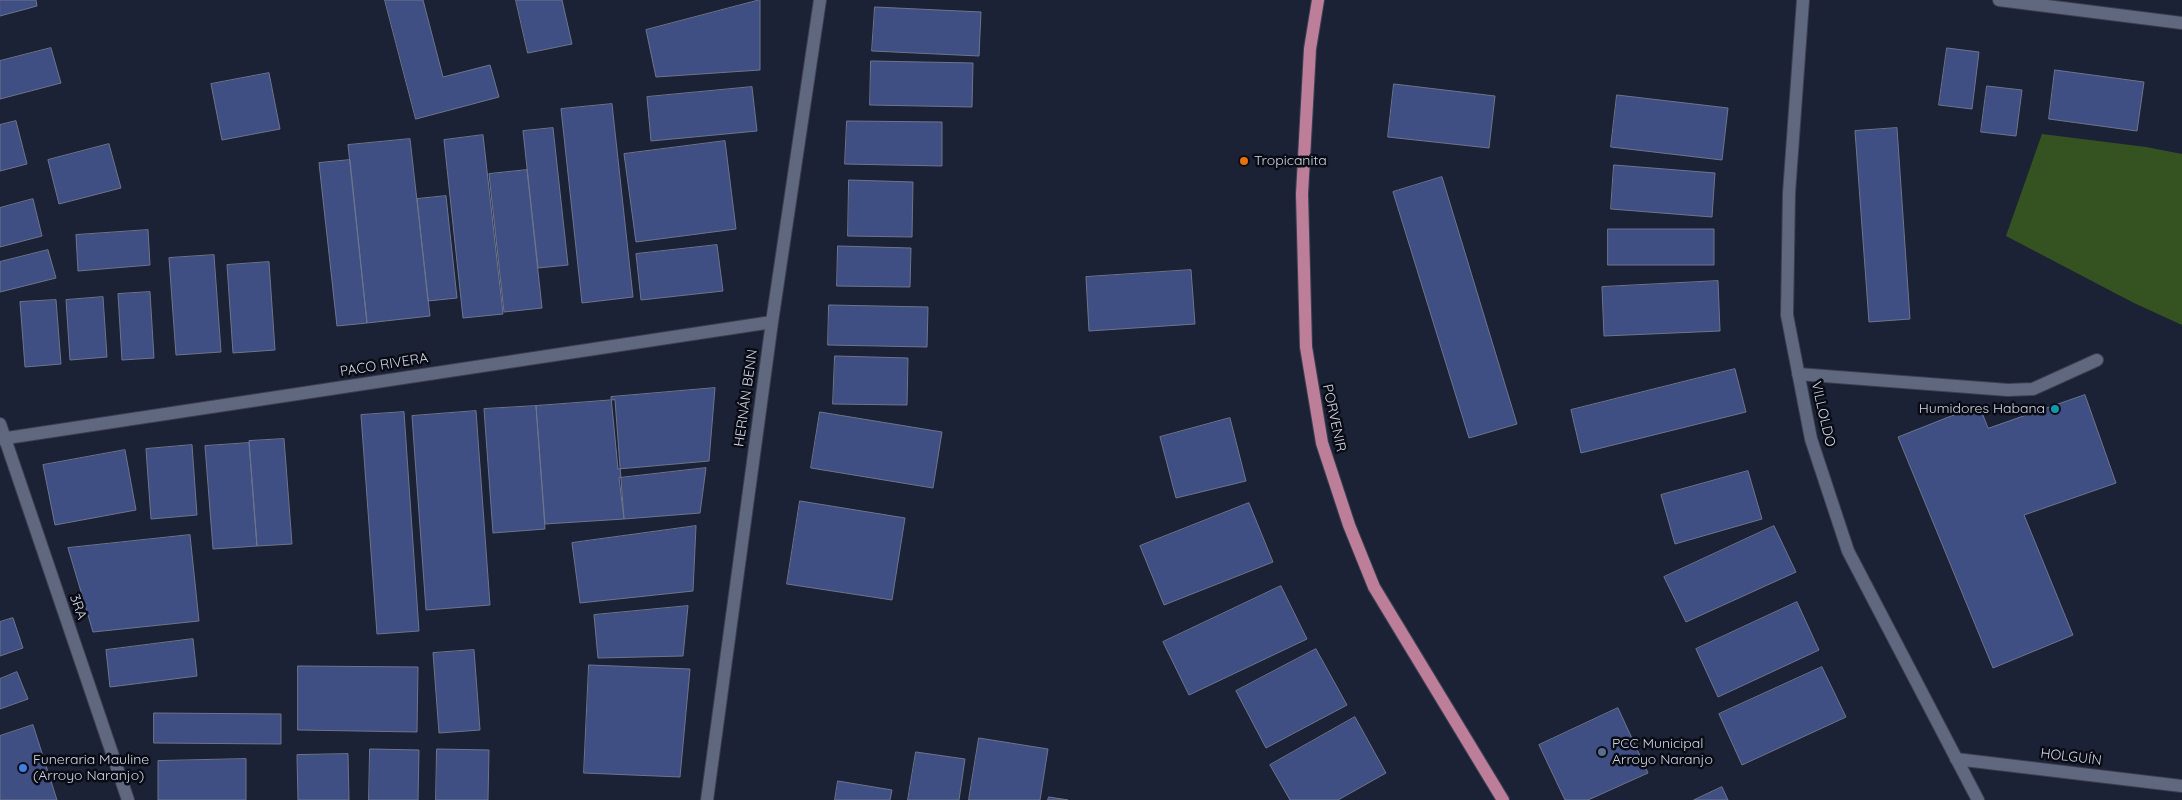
<!DOCTYPE html>
<meta charset="utf-8">
<style>
body{margin:0}
canvas{display:block;background:#1c2236}
</style>
<canvas width="2182" height="800"></canvas>
<script>
const g = document.querySelector('canvas').getContext('2d');
g.lineJoin = 'round';
function fillPath(path, color) { g.fillStyle = color; g.fill(path, 'evenodd'); }
function strokePath(path, color, width, dash) { g.strokeStyle = color; g.lineWidth = width; g.lineCap = dash ? 'butt' : 'round'; g.setLineDash(dash || []); g.stroke(path); }
function drawText(font, color, halo, rows, align = 'center') {
  g.font = font + ' Quicksand,sans-serif'; g.lineWidth = 5; g.setLineDash([]); g.textBaseline = 'middle'; g.strokeStyle = halo; g.fillStyle = color; for (const [text, x, y, turn = 0] of rows) {
    g.save(); g.translate(x, y); g.rotate((+turn || 0) * Math.PI / 180); g.textAlign = isNaN(turn) ? turn : align; if (halo) g.strokeText(text, 0, 0); g.fillText(text, 0, 0); g.restore();
  }
}
fillPath(new Path2D(`
 M2042 134 2146 147 2182 154V325L2134 303 2006 236Z`), '#345320');
const building = new Path2D(`
 M0 0H36L37 6 0 16Z
 M385 0H423L443 77 490 65 499 97 416 119Z
 M516 0H562L572 44 528 53Z
 M760 0V70L656 77 646 30Z
 M875 7 981 12 979 56 872 51Z
 M51 48 61 83 0 99V61Z
 M1947 48 1979 52 1972 109 1939 105Z
 M871 61 973 63 972 107 870 105Z
 M2055 70 2144 82 2137 131 2049 119Z
 M269 73 280 129 222 140 211 84Z
 M1394 84 1495 96 1489 148 1388 137Z
 M1987 86 2022 90 2016 136 1981 132Z
 M752 87 757 131 651 141 647 97Z
 M1617 95 1728 108 1722 160 1611 147Z
 M612 104 633 297 582 303 561 109Z
 M16 121 27 164 0 171V125Z
 M847 121 942 122V166L845 164Z
 M553 128 568 265 538 268 523 131Z
 M1897 128 1910 319 1869 322 1855 131Z
 M483 135 503 314 463 318 444 140Z
 M410 139 430 316 367 323 348 145Z
 M725 141 736 229 636 242 624 154Z
 M109 144 121 188 59 204 48 160Z
 M350 160 367 323 337 326 319 163Z
 M1614 165 1715 173 1712 217 1611 209Z
 M527 170 542 308 504 312 489 174Z
 M1442 177 1517 424 1469 438 1393 192Z
 M849 180 913 182 912 237 848 236Z
 M446 196 457 298 428 301 417 199Z
 M33 199 42 236 0 247V208Z
 M1608 229H1714V265H1608Z
 M148 230 150 265 78 271 76 235Z
 M717 245 723 291 641 300 636 254Z
 M838 246 911 248 910 287 837 286Z
 M48 250 56 278 0 292V262Z
 M214 255 221 352 176 355 169 258Z
 M269 262 275 350 233 353 227 265Z
 M1191 270 1195 324 1089 331 1086 277Z
 M1718 281 1720 331 1604 336 1602 287Z
 M150 292 154 358 122 360 118 294Z
 M103 297 107 357 70 360 66 300Z
 M56 300 61 364 25 367 20 302Z
 M829 305 928 307 927 347 828 345Z
 M835 356 908 358 907 405 833 404Z
 M1735 369 1746 412 1581 453 1571 410Z
 M715 388 709 461 618 469 611 397Z
 M2085 395 2116 483 2024 515 2073 635 1993 668 1898 437 1979 405 1988 428Z
 M615 400 624 519 545 524 536 406Z
 M536 406 545 529 493 533 484 409Z
 M476 411 490 605 426 610 412 416Z
 M404 412 419 631 377 634 361 415Z
 M820 412 942 432 933 488 811 468Z
 M1230 418 1246 481 1176 498 1160 437Z
 M284 439 292 544 257 546 249 441Z
 M249 443 257 546 213 549 205 446Z
 M192 445 197 515 151 519 146 449Z
 M125 450 136 510 55 525 43 465Z
 M706 468 700 513 624 519 619 478Z
 M1748 471 1762 519 1675 544 1661 495Z
 M800 501 905 518 892 600 787 584Z
 M1249 503 1273 562 1164 605 1140 546Z
 M696 526 693 591 580 603 572 543Z
 M1774 526 1796 572 1686 622 1664 577Z
 M190 535 199 621 93 632 68 548Z
 M1281 586 1307 639 1189 695 1163 642Z
 M1797 602 1819 650 1718 697 1696 649Z
 M688 606 683 656 598 658 594 615Z
 M13 618 23 648 0 656V622Z
 M193 639 197 676 110 687 106 650Z
 M1316 649 1347 705 1266 748 1236 691Z
 M474 650 480 730 439 733 433 653Z
 M589 665 690 669 680 777 584 773Z
 M298 666 418 667 417 732 298 730Z
 M1822 667 1846 717 1742 765 1719 714Z
 M17 672 28 699 0 709V679Z
 M1618 708 1648 773 1588 800H1565L1539 745Z
 M154 713 281 714V744L154 743Z
 M1355 717 1386 773 1338 800H1290L1270 765Z
 M33 725 57 800H0V736Z
 M979 738 1048 749 1040 800H969Z
 M370 749 419 750 418 800H369Z
 M437 749 489 750 488 800H436Z
 M916 752 965 759 959 800H908Z
 M348 754 349 800H298L297 755Z
 M246 759V800H158V761Z
 M838 781 892 790 890 800H835Z
 M1722 787 1728 800H1694Z
 M1049 797 1068 800H1048Z`);
fillPath(building, '#404f83');
strokePath(building, '#6c748c', 1);
const minor = new Path2D(`
 M1803 0 1789 193 1787 315 1811 439 1848 551 1978 800
 M1999 0 2182 23
 M1798 374 2008 390 2033 389 2097 360
 M0 424 128 800
 M0 439 772 322
 M1956 759 2182 786
 M707 800 772 322 820 0`);
const major = new Path2D(`
 M1318 0 1310 49 1302 194 1306 347 1322 443 1349 525 1374 587 1503 800`);
strokePath(minor, '#3b4050', 14);
strokePath(major, '#3b4050', 14);
strokePath(minor, '#606880', 12);
strokePath(major, '#bc7e98', 12);
for (const [x, y, r, color] of [
 [1244,161,5,"#e8710a"],
 [2055,409,5,"#0f9aa8"],
 [1602,752,5,"#5c6f8a"],
 [23,768,5,"#3f7fe0"]
]) { const dot = new Path2D(); dot.arc(x, y, r, 0, 2 * Math.PI); g.fillStyle = color; g.fill(dot); strokePath(dot, '#090c15', 2); }
drawText('14px', '#d0d5e2', '#090c15', [
 ["Tropicanita",1254,161],
 ["Humidores Habana",2045,409,"right"],
 ["PCC Municipal",1612,744],
 ["Arroyo Naranjo",1612,760],
 ["Funeraria Mauline",33,760],
 ["(Arroyo Naranjo)",33,776]
], 'left');
drawText('14px', '#d0d5e2', '#090c15', [
 ["PACO RIVERA",384,365,-9],
 ["HERNÁN BENN",746,398,-82],
 ["VILLOLDO",1823,414,77],
 ["PORVENIR",1334,418,78],
 ["3RA",78,607,71],
 ["HOLGUÍN",2071,757,7]
]);
</script>
